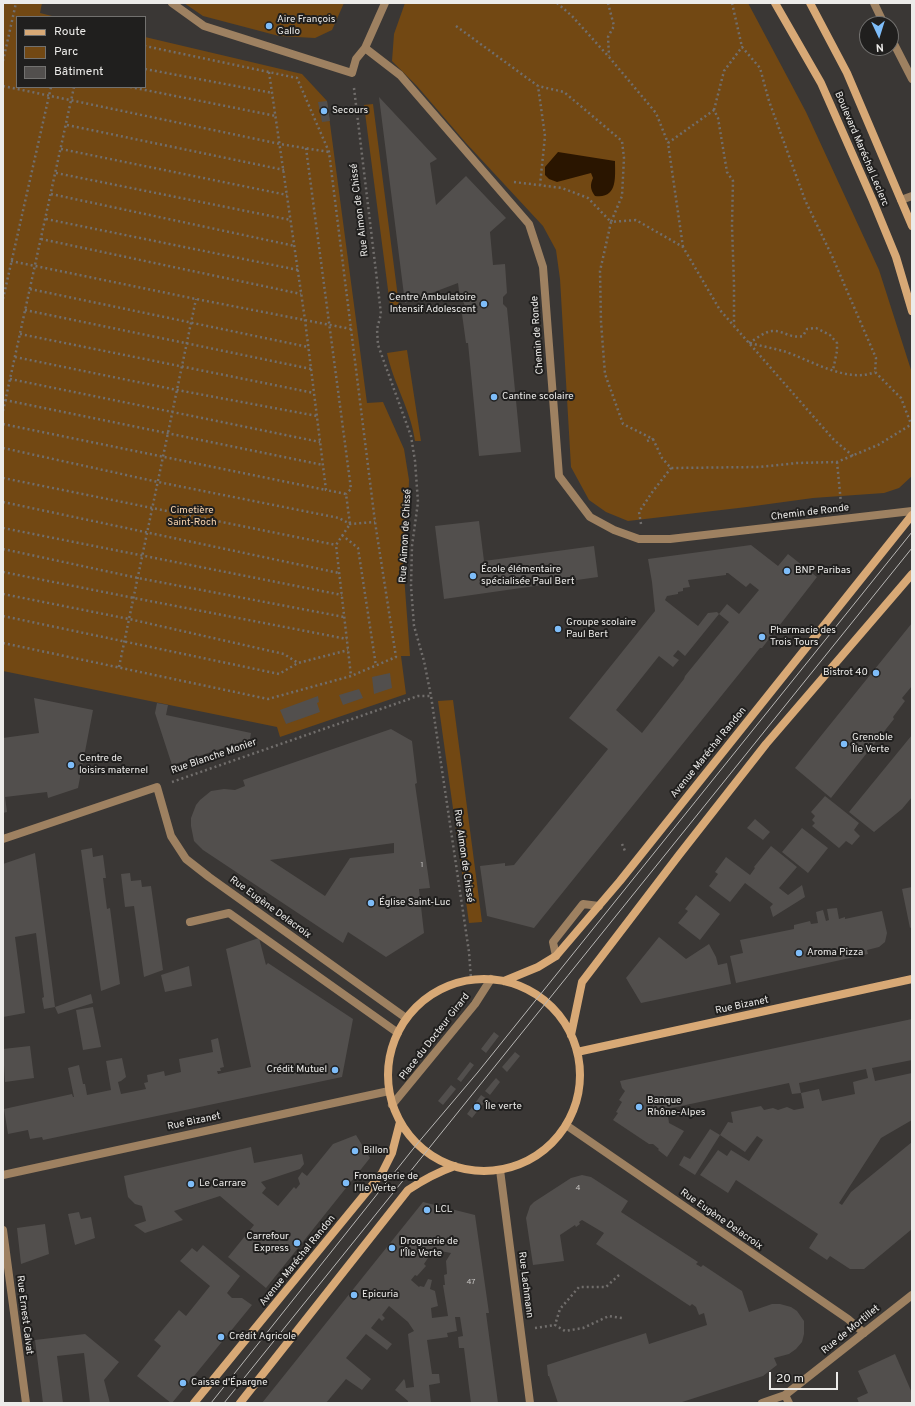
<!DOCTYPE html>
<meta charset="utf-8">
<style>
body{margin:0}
#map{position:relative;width:915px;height:1406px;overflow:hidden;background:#3a3735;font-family:Overpass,sans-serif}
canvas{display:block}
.frame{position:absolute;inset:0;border:4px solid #ecebe9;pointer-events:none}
.legend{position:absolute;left:16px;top:16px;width:130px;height:72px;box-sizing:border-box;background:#201f1e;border:1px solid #72716f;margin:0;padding:5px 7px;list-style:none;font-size:12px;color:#ecebe9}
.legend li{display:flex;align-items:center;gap:8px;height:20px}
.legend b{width:20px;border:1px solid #72716f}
.north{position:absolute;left:859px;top:16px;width:40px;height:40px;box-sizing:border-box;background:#201f1e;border:1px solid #72716f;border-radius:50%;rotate:176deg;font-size:11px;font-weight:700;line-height:16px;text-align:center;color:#ecebe9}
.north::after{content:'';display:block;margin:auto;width:14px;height:18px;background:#7ebdf9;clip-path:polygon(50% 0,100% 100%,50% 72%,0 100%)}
.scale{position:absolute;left:769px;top:1372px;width:69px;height:18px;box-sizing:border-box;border:2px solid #ecebe9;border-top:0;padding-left:5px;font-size:12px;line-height:14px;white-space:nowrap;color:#ecebe9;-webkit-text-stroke:3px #201f1e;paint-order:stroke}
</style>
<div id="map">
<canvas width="915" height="1406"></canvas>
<div class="frame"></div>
<ul class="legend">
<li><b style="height:5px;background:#d8a976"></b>Route</li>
<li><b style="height:11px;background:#724813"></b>Parc</li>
<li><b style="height:11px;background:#524f4d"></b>Bâtiment</li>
</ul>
<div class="north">N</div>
<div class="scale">20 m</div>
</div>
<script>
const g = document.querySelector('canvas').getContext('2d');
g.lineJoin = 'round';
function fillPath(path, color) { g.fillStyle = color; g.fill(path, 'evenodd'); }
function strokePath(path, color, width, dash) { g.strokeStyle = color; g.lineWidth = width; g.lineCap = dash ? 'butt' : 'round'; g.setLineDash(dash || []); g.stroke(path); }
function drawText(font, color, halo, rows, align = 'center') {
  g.font = font + ' Overpass,sans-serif'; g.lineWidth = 4; g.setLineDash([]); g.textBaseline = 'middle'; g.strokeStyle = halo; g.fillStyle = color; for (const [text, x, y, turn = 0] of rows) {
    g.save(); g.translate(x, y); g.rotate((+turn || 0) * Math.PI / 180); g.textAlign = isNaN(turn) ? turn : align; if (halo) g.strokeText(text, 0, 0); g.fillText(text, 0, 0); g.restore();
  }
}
fillPath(new Path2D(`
 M3 3H42L40 13 56 17H17V87H145V37L302 74 327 101 367 403 383 402 404 449 409 480 408 511 403 562 410 656H401L406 694 280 737 277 727 3 671Z
 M184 3H344L332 30 315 38 279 36 203 16Z
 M405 3H748L806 112 879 270 912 373V476L899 488 884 493 813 498 747 507 628 521 606 512 589 500 571 467 560 279 556 250 543 226 466 143 417 86 392 61 394 34Z
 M373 104 400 313H391L364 105Z
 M407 350 421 441H415C411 410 393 383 387 353Z
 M453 700 482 922 469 923 438 701Z`), '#724813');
fillPath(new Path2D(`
 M558 152 615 161C615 177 618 199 595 196 590 189 590 185 593 178L591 173 557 182 549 179 545 175V167Z`), '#2a1500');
fillPath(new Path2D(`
 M379 97 437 159 430 163 436 205 466 176 506 218 490 232 493 265 505 264 507 293 503 297V304L507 308 521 452 479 456 468 343H466L462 314 465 310 464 303 460 299 458 283 405 303Z
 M327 101 330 121 322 122 318 102Z
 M479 521 484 561 594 546 598 577 444 599 435 526Z
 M751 545 778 566 788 554 817 577 762 648H760L534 928 487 916 480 866 505 863V866L514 865 608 749 569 718 655 611 652 582 648 559ZM726 573H728L746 587 750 583 759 590 739 614 727 604 719 614 729 622 685 676 684 679 642 733 616 710 659 656 673 667 679 660 673 656 678 650 685 656 719 614 717 612 708 613 698 626 665 600 667 596 678 594V592L683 591V588L690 587 688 580 726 575Z
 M912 623V686L902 698 905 701 893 717 894 719 831 798 795 768Z
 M390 673 392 688 374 694 372 677Z
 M359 689 363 698 343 705 339 695Z
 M318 696 319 702 317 703 320 712 286 724 280 710Z
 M34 698 93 710 78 788 48 798 47 792 5 797 7 812 3 813V738L39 733Z
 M157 703 168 705 166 715 251 733 250 739 172 765 155 713Z
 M391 729 412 741 417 783 415 784 430 888 419 889 424 933 386 957 348 932 343 943 203 850 194 841 191 826V818L196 805 200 800 211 791 224 789 235 790 245 786 243 780ZM394 843V853L350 858 325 896 270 860Z
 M912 735V797L902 809 874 832 849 812Z
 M825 796 859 823 854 830 860 836 852 845 846 841 839 848 812 826 815 823 812 820 815 816 811 812Z
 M755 819 770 832 763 840 747 828Z
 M802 828 828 848 808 873 782 852Z
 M771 846 797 867 779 888 788 895 802 885 805 897 773 917 770 907 773 904 745 883 730 902 709 886 718 874 715 872 726 857 750 875 755 868 754 867Z
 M92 848 93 857 103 855 106 878H103L107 909 110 908 120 984 101 991 81 850Z
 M35 853 55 1007 44 1009 42 998 44 997 36 933 15 937 25 1013 3 1017V864Z
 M130 873 131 881 141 880 142 887 151 886 163 970 144 977 134 906 125 907 121 874Z
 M912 887V927L910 928 902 889Z
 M696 895 720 914 700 940 678 923 688 911 685 909Z
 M837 908 839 919 845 917V919L882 911 887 933 885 942 879 947 867 950 868 954 736 983 730 956 743 953 740 940 794 929V925L810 921 811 924 818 923 816 912 823 910 826 921 829 920 827 909Z
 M659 937 686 959 709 944 716 957 718 965 727 963 731 984 641 1003 626 978Z
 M259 938 266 965 268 963 353 1019 342 1077 43 1140 42 1137 30 1139 28 1130 8 1134 4 1109 72 1094 73 1097H74L68 1068 79 1065 83 1084H85L87 1095 111 1090 106 1061 122 1058 126 1077 121 1081 118 1082 121 1094 146 1089 144 1083 148 1082 147 1075 164 1071 165 1076 181 1072 179 1059 213 1052 211 1040 218 1038 224 1067 220 1068 221 1071H217L218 1074 251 1067 226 949Z
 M189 966 192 986 165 992 161 975Z
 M91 994 93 1003 58 1014 55 1007Z
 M93 1007 101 1047 83 1050 76 1010Z
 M912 1019V1060L872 1068 875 1081 912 1073V1120L881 1138 839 1203 842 1205 851 1192 912 1142V1229L864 1269H850L830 1256 827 1260 809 1248 818 1234 736 1180 728 1193 700 1175 718 1150 727 1156 731 1150 749 1161 763 1140 757 1136 745 1152 720 1135 728 1122 733 1123 731 1112 761 1106 764 1110 773 1108 778 1110 787 1107 794 1110 804 1108 801 1093 819 1089 822 1101 855 1094 853 1082 868 1078 866 1069 799 1083 801 1093 792 1094 789 1083 667 1109 669 1123 684 1131 667 1157 658 1150 659 1149 653 1144H649L613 1120 618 1113 616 1112 622 1102 619 1100 625 1091 622 1088 620 1081Z
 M494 1032 499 1036 486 1053 481 1049Z
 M30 1046 34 1078 5 1082 3 1049Z
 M515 1052 520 1056 507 1072 502 1067Z
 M470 1062 474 1065 461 1082 457 1079Z
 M496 1078 500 1082 490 1095 485 1091Z
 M451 1085 456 1089 443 1105 438 1101Z
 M481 1095 487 1099 472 1118 467 1114Z
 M710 1129 720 1135 695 1175 679 1165 684 1156 690 1159Z
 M356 1135 370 1158 266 1288 228 1257 254 1225 220 1196 174 1211 183 1220 145 1233 134 1225 146 1221 142 1206 135 1204 128 1197 124 1176 251 1147 254 1163 302 1154 304 1164 300 1169 261 1182 266 1188 262 1193 278 1206 294 1187 296 1189 300 1184 298 1178 302 1172 307 1176 333 1144Z
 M582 1175 591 1177 628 1201 621 1212 698 1262 696 1264 701 1267 703 1265 742 1291 749 1312 772 1304H780L791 1307 797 1311 804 1321V1334L802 1342 796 1349 789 1354 774 1358 777 1365 763 1376 679 1403H558L549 1376H548L547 1365 646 1333 649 1344 707 1325 704 1313 699 1315 696 1307 692 1304 690 1306 596 1244 604 1233 582 1220 579 1222 580 1224 576 1227 575 1225 560 1235 564 1261 533 1265 526 1218 530 1206 534 1202 571 1178Z
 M423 1202 475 1215 489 1313H486L498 1403H471L464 1348H459L458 1337 463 1336 460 1317H455L457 1331 447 1333 448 1337 427 1340 432 1374H439L440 1383 429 1385 431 1403H408V1401L395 1390 404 1379 405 1381 406 1388 414 1387 408 1334 414 1331 408 1322 389 1306 382 1315 385 1318 382 1321 379 1318 371 1328 392 1344 387 1350 366 1334 346 1358 371 1379 362 1390 346 1379 326 1403H262ZM430 1249 451 1253 446 1261 447 1274 444 1275 445 1285H443L448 1316 432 1318 431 1308 438 1306 435 1291 430 1289 432 1280 428 1279 424 1287 420 1286 419 1287 411 1280 415 1275 417 1276 426 1266 424 1264 430 1255Z
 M79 1212 81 1219 91 1217 95 1238 75 1245 68 1214Z
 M45 1224 49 1254 21 1264 17 1228Z
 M203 1245 240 1276 227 1293 232 1298H242L252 1305 172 1403H171L137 1376 161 1346 154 1340 179 1310 186 1316 210 1286 180 1261 192 1248 197 1252Z
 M85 1334 119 1362 104 1380 110 1403H90L84 1353 57 1356 63 1403H43L35 1340Z
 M895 1354 912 1393V1403H859L857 1398 868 1393 858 1371Z`), '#524f4d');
strokePath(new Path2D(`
 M557 3 572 16 609 57 656 113 668 143
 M608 3 614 26 608 37 609 56
 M732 3 742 47
 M456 26 538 86 545 136 540 185
 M3 61 16 3
 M145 69 273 93
 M269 72 305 320 326 490 346 494 350 524 336 545 351 676
 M3 86 280 144 329 152
 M130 87 276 116
 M354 88 381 314 377 329 378 345 411 436 415 461 418 502 412 546 411 586 414 626 424 661 431 696 469 952 471 979
 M714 110 724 71 742 47 760 68 769 101 805 200 832 256 876 358 875 372 901 398 911 424
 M67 125 284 170
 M306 148 351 489 346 494
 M61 149 287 195
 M56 173 291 220
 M514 182 562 188 588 198 611 222 622 196 624 158 622 141 564 92 538 86
 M51 194 295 246
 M46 219 298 270
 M41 239 301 294
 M683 247 668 143 714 110 718 118 727 172 733 181 732 226 734 284V325
 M11 261 196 299 351 329
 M30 289 308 347
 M3 299 51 87
 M25 310 311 369
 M20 334 314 393
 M749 343C756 339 764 332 772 331 783 330 790 339 803 336L807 329 816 328 830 335 837 343V351L833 370
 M750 343C761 346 772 348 783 351 809 359 847 384 875 372
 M15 357 177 390 317 416
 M10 379 320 442
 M5 400 323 465
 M3 411 74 87
 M3 424 326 490
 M647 441 653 439
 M3 448 158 482 339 518 350 524 375 522
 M853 456 834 440 720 310 683 247 636 220 611 222 600 271 601 322 605 374 623 424 653 439 662 458 671 468 759 467 797 463 837 462 878 445 912 424
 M837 462 841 503
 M3 478 336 545
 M3 502 339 573
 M641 524 639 512 653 491 671 468
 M3 528 342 595
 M342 535 358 548 376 666
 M3 549 138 578 344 617
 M3 572 134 598 347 639
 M3 594 129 619 284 654 298 663
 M3 616 279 674 298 663 348 650
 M3 643 268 699 351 676 396 657 375 522 329 152 297 78 145 46
 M119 667 196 299
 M172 782 418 696H431
 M622 844 625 851
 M619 1275 606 1287H579L560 1309 555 1325 565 1331 583 1328 609 1316 622 1318
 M535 1328 555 1325`), '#716e6c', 2.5, [2, 3]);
strokePath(new Path2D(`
 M874 3 884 24
 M891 38 912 79
 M901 200 912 196
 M190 922 229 913 398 1033
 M556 956 553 942 583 904 599 906`), '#9e8161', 8);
strokePath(new Path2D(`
 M172 3 204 26 352 73 356 59 365 48 385 3
 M365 48 400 75 529 224 543 267 559 476 590 517 614 530 639 539H670L912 511
 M3 839 157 787 171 836 186 859 209 877 406 1018
 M392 1105 475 1004 491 979
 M566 1125 848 1319 864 1333
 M500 1170 530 1403
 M3 1175 389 1091
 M3 1230 26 1403
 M785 1395 789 1403
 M762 1403 785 1395 912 1295`), '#9e8161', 8);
strokePath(new Path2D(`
 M775 3 821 83 873 201 896 257 912 311
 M810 3 847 73 912 226
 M388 1075a96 96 0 1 1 192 0a96 96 0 1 1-192 0Z
 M504 981 538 967 556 956 620 881 912 515
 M571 1035 582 982 679 855 766 744 912 574
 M577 1052 912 979
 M194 1403 382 1173 392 1153 400 1122
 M240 1403 408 1190C423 1180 438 1172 455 1166`), '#d8a976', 8);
strokePath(new Path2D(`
 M211 1403 417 1144 478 1072 912 532
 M224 1403 912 548`), '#b9b8b6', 1);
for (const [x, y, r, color] of [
 [269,26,4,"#7ebdf9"],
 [324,111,4,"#7ebdf9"],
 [484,304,4,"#7ebdf9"],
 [494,397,4,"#7ebdf9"],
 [787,571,4,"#7ebdf9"],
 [473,576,4,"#7ebdf9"],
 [558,629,4,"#7ebdf9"],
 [762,637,4,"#7ebdf9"],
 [876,673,4,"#7ebdf9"],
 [844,744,4,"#7ebdf9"],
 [71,765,4,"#7ebdf9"],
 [371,903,4,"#7ebdf9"],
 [799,953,4,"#7ebdf9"],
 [335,1070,4,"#7ebdf9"],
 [477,1107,4,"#7ebdf9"],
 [639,1107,4,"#7ebdf9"],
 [355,1151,4,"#7ebdf9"],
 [346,1183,4,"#7ebdf9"],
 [191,1184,4,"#7ebdf9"],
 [427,1210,4,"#7ebdf9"],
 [297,1243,4,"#7ebdf9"],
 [392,1248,4,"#7ebdf9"],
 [354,1295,4,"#7ebdf9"],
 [221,1337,4,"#7ebdf9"],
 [183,1383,4,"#7ebdf9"]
]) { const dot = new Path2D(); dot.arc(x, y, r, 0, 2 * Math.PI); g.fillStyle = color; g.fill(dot); strokePath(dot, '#201f1e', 1.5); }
drawText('8px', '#c6c4c2', null, [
 ["1",422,865],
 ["4",578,1188],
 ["47",471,1282]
]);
drawText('10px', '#ecebe9', '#201f1e', [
 ["Aire François",277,20],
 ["Gallo",277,32],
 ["Secours",332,111],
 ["Centre Ambulatoire",476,298,"right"],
 ["Intensif Adolescent",476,310,"right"],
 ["Cantine scolaire",502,397],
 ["École élémentaire",481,570],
 ["spécialisée Paul Bert",481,582],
 ["BNP Paribas",795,571],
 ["Groupe scolaire",566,623],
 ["Paul Bert",566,635],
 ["Pharmacie des",770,631],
 ["Trois Tours",770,643],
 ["Bistrot 40",868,673,"right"],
 ["Grenoble",852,738],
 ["Île Verte",852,750],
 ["Centre de",79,759],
 ["loisirs maternel",79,771],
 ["Église Saint-Luc",379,903],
 ["Aroma Pizza",807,953],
 ["Crédit Mutuel",327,1070,"right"],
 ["Banque",647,1101],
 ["Rhône-Alpes",647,1113],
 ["Île verte",485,1107],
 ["Billon",363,1151],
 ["Fromagerie de",354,1177],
 ["l'Ile Verte",354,1189],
 ["Le Carrare",199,1184],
 ["LCL",435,1210],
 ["Carrefour",289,1237,"right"],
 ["Express",289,1249,"right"],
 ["Droguerie de",400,1242],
 ["l'Île Verte",400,1254],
 ["Epicuria",362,1295],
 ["Crédit Agricole",229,1337],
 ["Caisse d'Épargne",191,1383]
], 'left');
drawText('10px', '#ecebe9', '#201f1e', [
 ["Boulevard Maréchal Leclerc",861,149,67],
 ["Rue Aimon de Chissé",360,210,-97],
 ["Chemin de Ronde",538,335,-94],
 ["Chemin de Ronde",810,513,-7],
 ["Rue Aimon de Chissé",406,536,-87],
 ["Avenue Maréchal Randon",709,753,-51],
 ["Rue Blanche Monier",214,757,-19],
 ["Rue Aimon de Chissé",463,856,82],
 ["Rue Eugène Delacroix",270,908,36],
 ["Rue Bizanet",742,1006,-12],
 ["Place du Docteur Girard",435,1037,-52],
 ["Rue Bizanet",194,1122,-12],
 ["Rue Eugène Delacroix",721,1220,35],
 ["Avenue Maréchal Randon",298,1261,-51],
 ["Rue Lachmann",525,1285,83],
 ["Rue Ernest Calvat",24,1315,83],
 ["Rue de Mortillet",851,1330,-39]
]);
drawText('10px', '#f8d5b0', '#201f1e', [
 ["Cimetière",192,511],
 ["Saint-Roch",192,523]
]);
</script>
